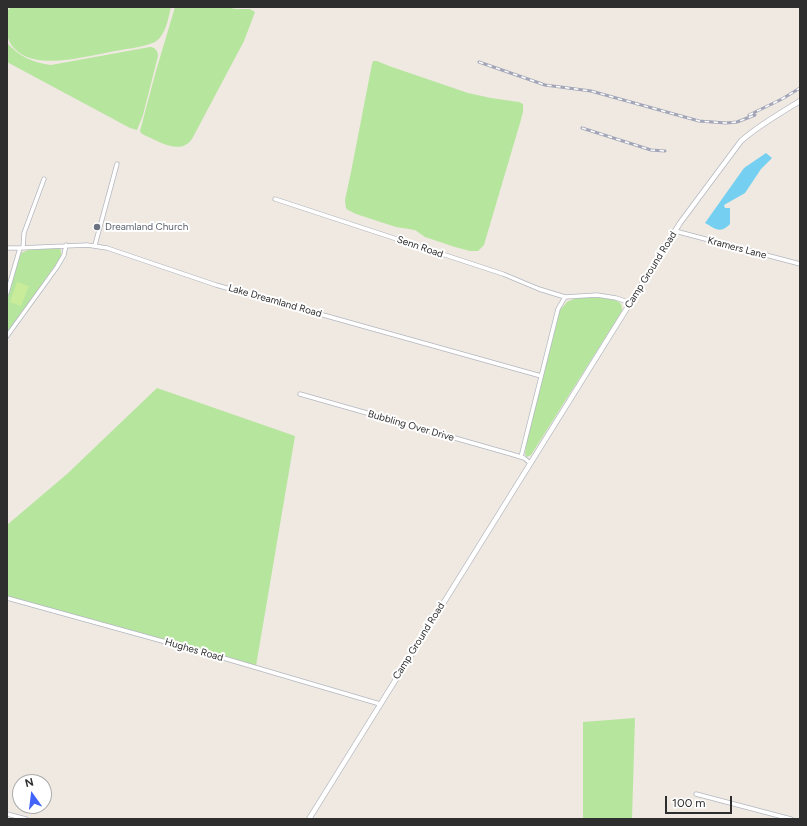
<!DOCTYPE html>
<style>
body{margin:0}
#map{position:relative;width:807px;height:826px;overflow:hidden;background:#efe9e1;font-family:Figtree,sans-serif}
canvas{display:block}
.frame{position:absolute;inset:0;border:8px solid #2e2e2e;pointer-events:none}
.north{position:absolute;left:12px;top:774px;width:40px;height:40px;box-sizing:border-box;background:#fff;border:1px solid #ababab;border-radius:50%;rotate:346deg;font-size:11px;font-weight:700;line-height:16px;text-align:center;color:#2e2e2e}
.north::after{content:'';display:block;margin:auto;width:14px;height:18px;background:#4264fb;clip-path:polygon(50% 0,100% 100%,50% 72%,0 100%)}
.scale{position:absolute;left:665px;top:796px;width:67px;height:18px;box-sizing:border-box;border:2px solid #2e2e2e;border-top:0;padding-left:5px;font-size:12px;line-height:14px;white-space:nowrap;color:#2e2e2e;-webkit-text-stroke:3px #fff;paint-order:stroke}
</style>
<div id="map">
<canvas width="807" height="826"></canvas>
<div class="frame"></div>
<div class="north">N</div>
<div class="scale">100 m</div>
</div>
<script>
const g = document.querySelector('canvas').getContext('2d');
g.lineJoin = 'round';
function fillPath(path, color) { g.fillStyle = color; g.fill(path, 'evenodd'); }
function strokePath(path, color, width, dash) { g.strokeStyle = color; g.lineWidth = width; g.lineCap = dash ? 'butt' : 'round'; g.setLineDash(dash || []); g.stroke(path); }
function drawText(font, color, halo, rows, align = 'center') {
  g.font = font + ' Figtree,sans-serif'; g.lineWidth = 4; g.setLineDash([]); g.textBaseline = 'middle'; g.strokeStyle = halo; g.fillStyle = color; for (const [text, x, y, turn = 0] of rows) {
    g.save(); g.translate(x, y); g.rotate((+turn || 0) * Math.PI / 180); g.textAlign = isNaN(turn) ? turn : align; if (halo) g.strokeText(text, 0, 0); g.fillText(text, 0, 0); g.restore();
  }
}
fillPath(new Path2D(`
 M11 7H171C168 19 166 35 155 42 141 48 124 49 110 52 82 57 22 75 8 38 5 31 7 19 7 11Z
 M175 7H225L236 9H250L255 12 244 41 192 139C180 156 159 141 144 135L141 133 140 131 156 71Z
 M7 43C19 56 33 63 51 65L150 47C155 47 158 51 158 56L143 115 137 130 130 128 7 62Z
 M373 61H377L389 66 468 93 491 98 519 102 523 104V112L520 123 486 238 484 245 478 251H470L455 247 425 237 415 230 396 227 356 214 348 210 346 208 345 200 351 172 372 64Z
 M58 248 61 250V257L7 333V299L21 253 28 250Z
 M576 298C586 297 610 297 619 302 622 304 622 307 622 311L531 455 527 457 525 454 527 440 560 310 567 302Z
 M157 388 295 436 256 666 7 597V525L67 474Z
 M635 718 632 819H583V722Z`), '#b6e59e');
fillPath(new Path2D(`
 M17 282 29 286 21 306 10 302Z`), '#c9ec9a');
fillPath(new Path2D(`
 M766 153 772 158 761 169 745 193 724 205 725 208H730V224C720 234 716 229 705 223L744 168Z`), '#75cff0');
const minor = new Path2D(`
 M275 199 503 274 539 289 565 297 597 295 616 298 631 303
 M675 231 800 264
 M95 245 117 164
 M7 248H20L87 245 107 248 216 285 541 376
 M23 248 24 233 44 179
 M7 293 20 248
 M7 336 57 267 64 255 66 245
 M300 394 511 454 524 458 530 463
 M521 457 558 309 565 297
 M7 598 220 657 380 704
 M696 794 791 819
 M7 814 26 819`);
const tertiary = new Path2D(`
 M309 819 680 223 741 141C759 125 779 114 800 101`);
strokePath(minor, '#b4b7c1', 5);
strokePath(tertiary, '#b4b7c1', 6);
strokePath(minor, '#fff', 3.5);
strokePath(tertiary, '#fff', 4.5);
const rail = new Path2D(`
 M479 62 545 85 591 91 699 121 726 123 737 122 755 115
 M749 115 782 99 800 88
 M582 128 651 150 665 151`);
strokePath(rail, '#a3a6b8', 3);
strokePath(rail, '#fff', 1.5, [4.5]);
for (const [x, y, r, color] of [
 [97,227,4,"#6b7280"]
]) { const dot = new Path2D(); dot.arc(x, y, r, 0, 2 * Math.PI); g.fillStyle = color; g.fill(dot); strokePath(dot, '#fff', 1.5); }
drawText('10px', '#5b616d', '#fff', [
 ["Dreamland Church",105,227]
], 'left');
drawText('10px', '#2e2e2e', '#fff', [
 ["Senn Road",420,247,19],
 ["Kramers Lane",737,248,15],
 ["Camp Ground Road",651,270,-58],
 ["Lake Dreamland Road",275,301,16],
 ["Bubbling Over Drive",411,426,16],
 ["Camp Ground Road",419,641,-58],
 ["Hughes Road",194,650,16]
]);
</script>
